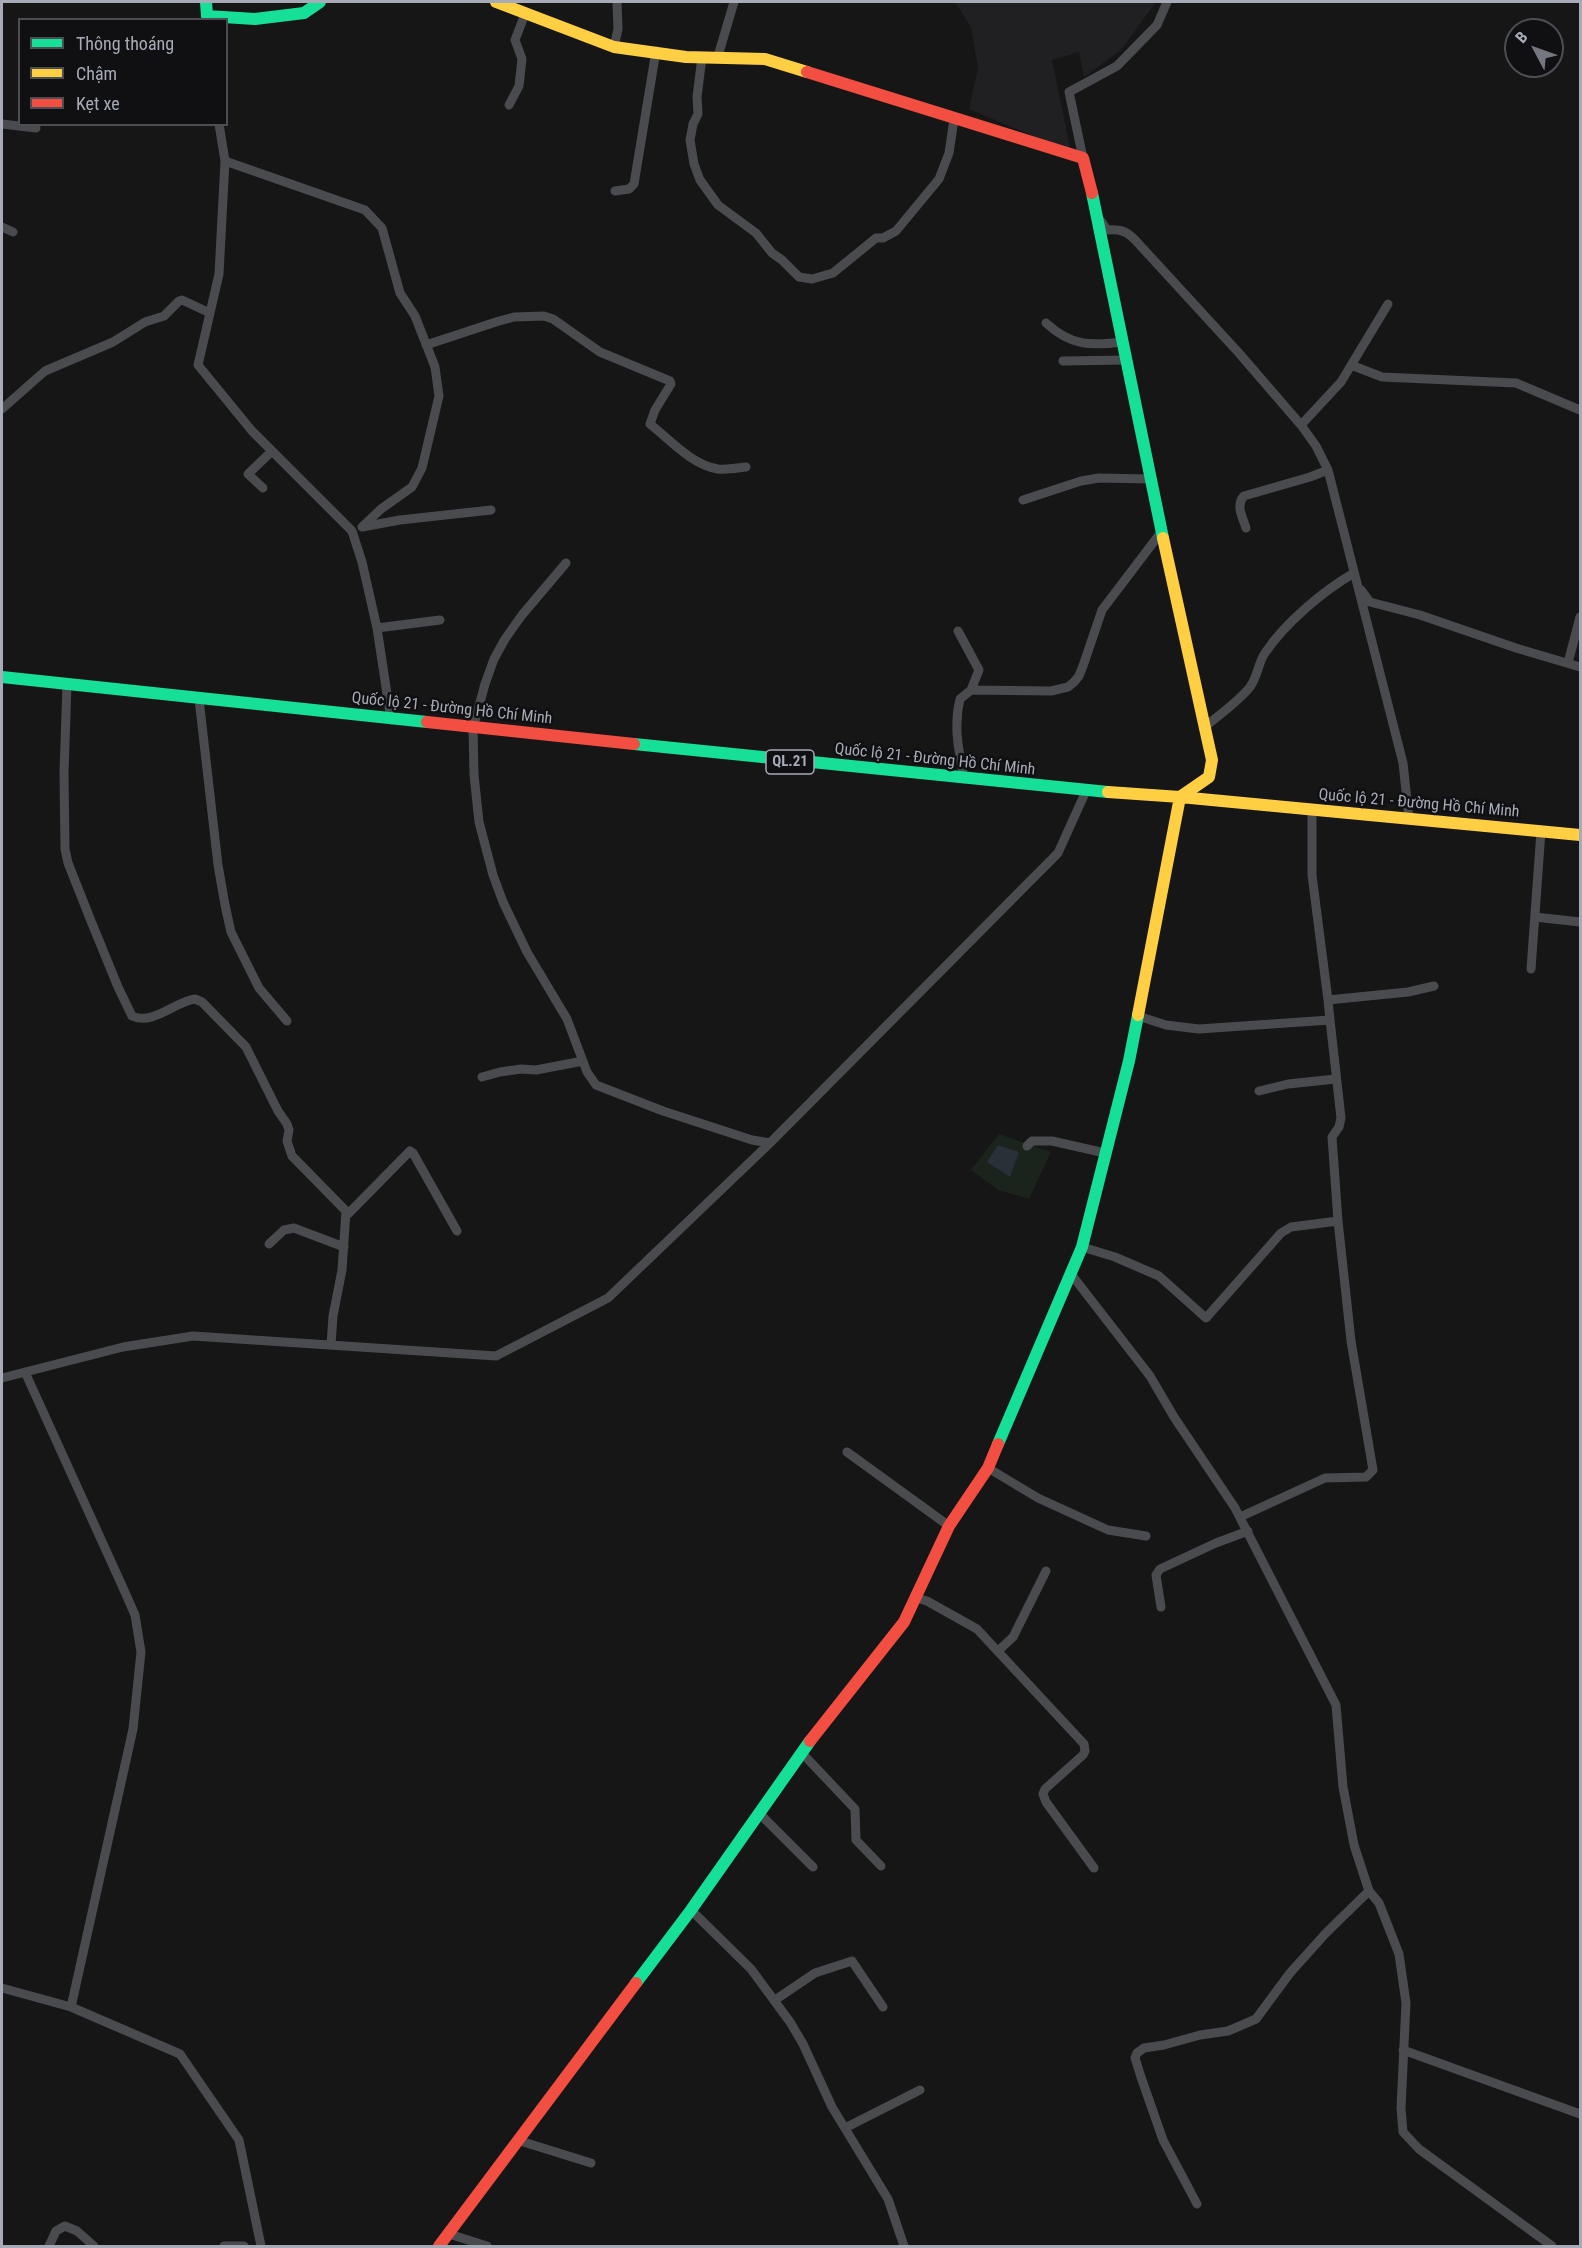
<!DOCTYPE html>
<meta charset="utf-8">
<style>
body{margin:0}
#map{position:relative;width:1582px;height:2248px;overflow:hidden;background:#161616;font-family:"Roboto Condensed",sans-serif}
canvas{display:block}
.frame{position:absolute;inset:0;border:3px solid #a6abb7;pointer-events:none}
.legend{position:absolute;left:18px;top:18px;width:210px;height:108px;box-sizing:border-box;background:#101012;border:2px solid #4c4e54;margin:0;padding:8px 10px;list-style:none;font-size:18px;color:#a6abb7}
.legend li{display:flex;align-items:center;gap:12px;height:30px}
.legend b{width:30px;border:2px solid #4c4e54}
.north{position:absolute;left:1504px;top:18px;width:60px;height:60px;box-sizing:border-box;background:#101012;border:2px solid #4c4e54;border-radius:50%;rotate:311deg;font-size:16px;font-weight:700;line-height:24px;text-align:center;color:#a6abb7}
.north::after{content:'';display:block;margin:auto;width:21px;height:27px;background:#74777f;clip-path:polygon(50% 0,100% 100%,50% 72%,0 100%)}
</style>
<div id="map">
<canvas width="1582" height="2248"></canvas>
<div class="frame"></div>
<ul class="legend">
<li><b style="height:8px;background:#16e098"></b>Thông thoáng</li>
<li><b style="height:8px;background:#ffcf43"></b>Chậm</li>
<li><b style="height:8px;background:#f24e42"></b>Kẹt xe</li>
</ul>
<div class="north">B</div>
</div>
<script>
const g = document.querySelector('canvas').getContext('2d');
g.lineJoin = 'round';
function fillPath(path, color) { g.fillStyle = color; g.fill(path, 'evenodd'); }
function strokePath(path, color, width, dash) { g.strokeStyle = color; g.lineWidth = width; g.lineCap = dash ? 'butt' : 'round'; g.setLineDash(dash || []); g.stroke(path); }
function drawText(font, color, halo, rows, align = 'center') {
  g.font = font + ' "Roboto Condensed",sans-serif'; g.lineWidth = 5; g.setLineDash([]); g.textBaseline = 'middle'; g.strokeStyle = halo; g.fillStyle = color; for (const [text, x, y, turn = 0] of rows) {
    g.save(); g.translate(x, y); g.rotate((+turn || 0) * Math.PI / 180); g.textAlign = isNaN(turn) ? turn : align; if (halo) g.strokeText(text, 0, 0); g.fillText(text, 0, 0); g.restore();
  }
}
fillPath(new Path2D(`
 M955 2H1156L1121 50 1084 77 1079 52 1052 60 1071 152 969 109 978 68 971 27Z`), '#201f22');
fillPath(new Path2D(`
 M999 1134 1051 1152 1029 1199 998 1190 971 1170Z`), '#1b231d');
fillPath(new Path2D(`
 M998 1145 1019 1152 1010 1177 987 1162Z`), '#283038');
strokePath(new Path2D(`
 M614 47 618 29 617 2
 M718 56 734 2
 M702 57 697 97 698 114 693 124 690 140 694 164 700 180 718 205 756 233 772 253 782 260 799 277 812 279 833 273 876 238H883L896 231 939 179 949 153 954 119
 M509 105 519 86 522 59 515 40 525 14
 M2 124 36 128
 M219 124 225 161 219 274 198 365 252 431 352 531 362 562 377 628 391 720
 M1083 158 1069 92 1117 66 1157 25 1167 2
 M225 161 365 210 382 228 400 293 415 316 435 367 439 396 422 468 412 487 381 509 362 527
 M615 191 629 189 634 184 656 51
 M1101 221 1107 230C1121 229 1127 231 1137 242L1238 352 1301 425 1316 446 1328 470 1403 763 1409 819
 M2 227 13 232
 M1046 323C1071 346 1090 346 1123 342
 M426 345 499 321 514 317 544 316 553 319 600 352 670 381 671 384 655 410 650 424C670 440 692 465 718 469 727 470 737 468 746 467
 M1063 361 1126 360
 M1351 365 1382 377 1516 383 1580 410
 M2 409 45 371 113 342 145 322 164 316 179 301 182 300 210 313
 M1301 425 1341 382 1388 304
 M263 488 248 474 272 451
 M1023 500 1081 481 1099 478 1150 479
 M362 527 400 520 491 510
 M1246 528C1243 518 1235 505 1244 496L1310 477 1328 470
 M566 563 522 615 505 639 494 659 485 684 473 728 474 775 479 822 493 875 503 902 527 952 567 1019 587 1072 596 1085 663 1111 752 1140 770 1143
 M1361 590 1370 602 1420 615 1516 648 1580 667
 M377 628 440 620
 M958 631 979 670 971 690 960 699C953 727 959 751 964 779
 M1568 663 1580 617
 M67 684 64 773 65 849 68 863 91 921 118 987 132 1016C153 1026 176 1001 195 999L202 1002 246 1047 278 1111 287 1124 289 1130 287 1141 292 1156 346 1211 342 1270 333 1316 331 1345
 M971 690 1051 691 1068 687 1074 682 1079 676 1083 666 1102 610 1162 531
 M199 699 218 865 225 905 231 932 259 988 287 1021
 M1205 727C1220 714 1238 702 1250 687 1258 676 1258 663 1265 653 1285 623 1323 591 1354 573
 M1312 811V875L1328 1000
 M1535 917 1580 922
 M1531 969 1541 831
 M1138 1016 1166 1025 1199 1029 1330 1020 1328 1000 1408 992 1434 986
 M482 1077 500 1072 521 1069 536 1070 583 1061
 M1259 1091 1288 1084 1336 1079
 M1027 1146 1032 1141H1052L1105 1153
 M347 1215 410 1151 413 1153 457 1231
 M269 1244 284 1230 294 1228 344 1247
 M1082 1247 1115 1257 1159 1276 1206 1318 1281 1233 1291 1227 1338 1221
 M1071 1274 1150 1376 1174 1417 1235 1508 1336 1705 1343 1787 1354 1845 1369 1891 1379 1903 1399 1954 1406 2003 1401 2108 1403 2132 1419 2149 1552 2246
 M25 1372 124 1590 135 1615 141 1652 133 1729 71 2007
 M2 1378 123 1347 193 1336 496 1356 608 1298 770 1143 1058 853 1086 791
 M847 1452 949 1526
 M988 1468 1038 1498 1108 1530 1146 1536
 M1240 1517 1325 1478 1366 1477 1373 1470 1351 1341 1338 1221 1332 1137 1339 1127 1341 1118 1330 1020
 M916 1598 927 1601 977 1629 1084 1744 1085 1751 1083 1755 1045 1789 1043 1794 1046 1802 1094 1868
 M1161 1607 1156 1575 1160 1569 1216 1543 1248 1531
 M998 1651 1013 1637 1046 1571
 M801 1752 855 1809 856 1840 881 1866
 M759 1813 813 1867
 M691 1910 751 1969 790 2022 803 2044 832 2107 888 2199 904 2246
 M2 1988 71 2007 180 2054 239 2140 261 2246
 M775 2000 815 1973 852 1961 883 2007
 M1403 2050 1580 2114
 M845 2128 920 2090
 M517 2140 591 2163
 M1197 2204 1163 2140 1141 2077 1135 2058 1137 2053 1144 2048 1164 2045 1200 2035 1228 2031 1256 2019 1290 1973 1326 1933 1369 1891
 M449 2234 487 2246
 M49 2246 56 2231 65 2226 77 2231 94 2246
 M224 2246H244`), '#494b4f', 9);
strokePath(new Path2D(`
 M206 2 207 16 255 19 304 13 320 2
 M1092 193 1163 538
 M2 677 427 722
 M634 744 1108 792
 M998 1444 1082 1247 1129 1061 1138 1015
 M636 1983 691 1910 810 1741`), '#16e098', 12);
strokePath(new Path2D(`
 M496 2 614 47 686 57 765 59 807 72
 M1108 792 1180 797 1580 835
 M1138 1015 1180 797 1209 777 1212 760 1163 538`), '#ffcf43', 12);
strokePath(new Path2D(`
 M807 72 1083 158 1092 193
 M427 722 634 744
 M810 1741 904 1622 949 1526 988 1468 998 1444
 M439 2246 636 1983`), '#f24e42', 12);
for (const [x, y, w] of [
 [790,762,48]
]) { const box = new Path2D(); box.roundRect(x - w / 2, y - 12, w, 24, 4.5); g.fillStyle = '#101012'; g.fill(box); strokePath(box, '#a6abb7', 1.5); }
drawText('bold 15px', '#a6abb7', null, [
 ["QL.21",790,762]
]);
drawText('16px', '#a6abb7', '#101012', [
 ["Quốc lộ 21 - Đường Hồ Chí Minh",452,709,6],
 ["Quốc lộ 21 - Đường Hồ Chí Minh",935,760,6],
 ["Quốc lộ 21 - Đường Hồ Chí Minh",1419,804,5]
]);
</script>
